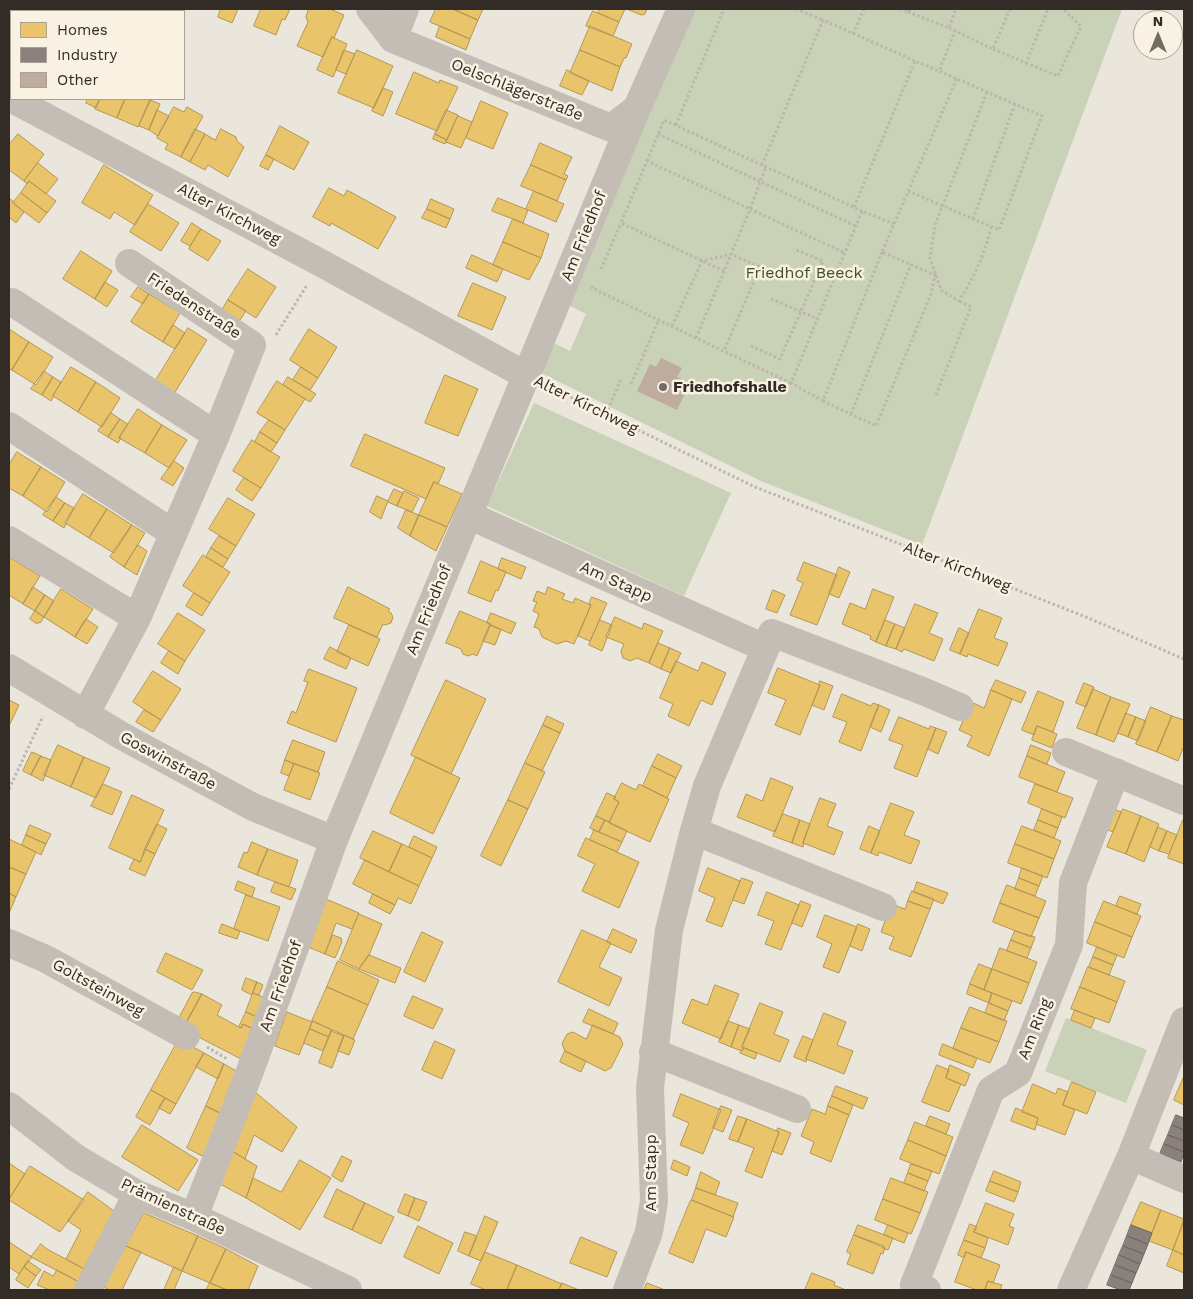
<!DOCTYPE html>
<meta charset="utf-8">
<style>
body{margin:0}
#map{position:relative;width:1193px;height:1299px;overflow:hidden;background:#ebe6dc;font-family:"Work Sans",sans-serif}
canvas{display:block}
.frame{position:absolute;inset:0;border:10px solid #332b25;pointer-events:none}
.legend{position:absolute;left:10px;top:10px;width:175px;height:90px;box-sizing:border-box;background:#f9f1e2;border:1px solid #aaa296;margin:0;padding:6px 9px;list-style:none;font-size:15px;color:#332b25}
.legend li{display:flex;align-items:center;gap:10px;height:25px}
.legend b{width:25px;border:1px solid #aaa296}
.north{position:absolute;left:1133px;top:10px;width:50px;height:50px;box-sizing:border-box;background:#f9f1e2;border:1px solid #aaa296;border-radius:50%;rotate:0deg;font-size:14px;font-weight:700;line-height:20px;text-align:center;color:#332b25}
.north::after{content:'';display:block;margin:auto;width:18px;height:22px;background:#736c65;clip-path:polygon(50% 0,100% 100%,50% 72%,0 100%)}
</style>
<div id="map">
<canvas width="1193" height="1299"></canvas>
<div class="frame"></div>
<ul class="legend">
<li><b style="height:14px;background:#e9c46a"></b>Homes</li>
<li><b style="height:14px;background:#8a817c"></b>Industry</li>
<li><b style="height:14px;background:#beac9e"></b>Other</li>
</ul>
<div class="north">N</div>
</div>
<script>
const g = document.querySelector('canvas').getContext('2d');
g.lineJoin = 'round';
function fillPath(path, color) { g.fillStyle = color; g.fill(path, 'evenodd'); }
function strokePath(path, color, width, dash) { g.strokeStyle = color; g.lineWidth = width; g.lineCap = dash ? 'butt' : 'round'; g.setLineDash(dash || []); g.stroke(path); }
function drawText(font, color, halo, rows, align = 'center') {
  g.font = font + ' "Work Sans",sans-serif'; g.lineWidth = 5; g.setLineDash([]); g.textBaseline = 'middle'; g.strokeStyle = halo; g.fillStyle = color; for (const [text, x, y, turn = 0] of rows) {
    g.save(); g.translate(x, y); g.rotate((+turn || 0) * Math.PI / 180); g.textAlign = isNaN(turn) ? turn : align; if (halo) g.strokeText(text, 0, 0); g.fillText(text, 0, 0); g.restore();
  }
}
fillPath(new Path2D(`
 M693 9H1122L922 545 761 481 539 372 552 342 570 351 586 314 568 305Z
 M534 403 731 493 684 596 487 506Z
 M1066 1018 1147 1050 1126 1103 1045 1071Z`), '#c9d1b6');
const homes = new Path2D(`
 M9 9 18 11H11V49L9 48Z
 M221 9H238L232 23 218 17Z
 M261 9H290L285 20 282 19 276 35 254 26Z
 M309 9H330L344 15 334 38 332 37 323 57 297 46 308 22 306 17Z
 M436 9H453L478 20 470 39 430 22Z
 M453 9H483L478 20Z
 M600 9H625L619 22 598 13Z
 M627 9H647L645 14 642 15Z
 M593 11 619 22 613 36 586 26Z
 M440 26 470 39 466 50 436 37Z
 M590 26 632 44 626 58H624L620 67 580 50Z
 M332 37 347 44 333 77 317 70Z
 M344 50 355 54 346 74 336 70Z
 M357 50 393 66 374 108 338 93Z
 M580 50 620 67 612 91 570 73Z
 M567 70 589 81 582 95 560 86Z
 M414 72 439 83 440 80 458 87 437 131 396 114Z
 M383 88 393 92 383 116 372 111Z
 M88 99H100L96 108 86 103Z
 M100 99H125L117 118 95 109Z
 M125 99H151L138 127 117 118Z
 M150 100 160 104 149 130 139 126Z
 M481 101 508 113 493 149 466 138Z
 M174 107 184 112 187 107 203 116 181 157 165 149 168 144 157 138Z
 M157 110 169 116 158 136 149 130Z
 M446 110 458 115 447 140 435 134Z
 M458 116 472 122 461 148 446 142Z
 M280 126 309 142 294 170 266 155Z
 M195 129 205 134 190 162 181 157Z
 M221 129 236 137 237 141 244 147 228 177 208 165 205 170 190 162 205 134 215 140Z
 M18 134 44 154 24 181 9 170V145Z
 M435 134 447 140 445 144 433 139Z
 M540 143 572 157 564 174 568 176 566 180 531 165Z
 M266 155 274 159 268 170 260 166Z
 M38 163 58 179 46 194 29 181 27 184 24 181Z
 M104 165 153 195 135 225 114 212 110 219 82 203Z
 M531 165 566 180 557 201 521 186Z
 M29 181 56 201 47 213 21 193Z
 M329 188 344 196 347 190 396 217 378 249 331 223 330 226 313 217Z
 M534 191 564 204 556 222 526 209Z
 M21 193 47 213 39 223 13 203Z
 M498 198 528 210 523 223 492 211Z
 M10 199 14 202 13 203 24 212 16 223 9 217V201Z
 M431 199 454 209 450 219 427 209Z
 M148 204 179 223 161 251 130 232Z
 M427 209 450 219 446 228 422 218Z
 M513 219 549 234 541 258 503 242Z
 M192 223 201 229 190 246 181 241Z
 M201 229 221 241 208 261 189 249Z
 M503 242 541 258 529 280 493 265Z
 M81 251 112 271 95 299 63 279Z
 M472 255 503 269 497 282 466 268Z
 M248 269 276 287 256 318 228 300Z
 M105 282 118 290 107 307 95 299Z
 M473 283 506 297 492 330 458 316Z
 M138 287 149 294 143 304 131 297Z
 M149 294 180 313 163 342 131 322Z
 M228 300 246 311 238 323 221 312Z
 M173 325 185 333 175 349 163 342Z
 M188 328 207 340 172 397 153 385Z
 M9 329 29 342 12 370 9 369Z
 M309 329 337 347 318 378 290 360Z
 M29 342 53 357 36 385 12 370Z
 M71 367 96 382 78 412 53 396Z
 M301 367 318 378 310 390 293 380Z
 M44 371 53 377 42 395 31 389Z
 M445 375 478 389 458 436 425 423Z
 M53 377 61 382 53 396H54L51 401 42 395Z
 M288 377 316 394 310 402 283 385Z
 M277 381 305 399 285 430 257 413Z
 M96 382 120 398 102 427 78 412Z
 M138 409 162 425 145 453 119 438Z
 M111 413 120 419 108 437 98 431Z
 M120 419 128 424 119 438H121L118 443 108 437Z
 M269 420 285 430 277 443 260 432Z
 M162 425 187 440 169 468 145 453Z
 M260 432 277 443 271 452 255 442Z
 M365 434 445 468 438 484 434 482 426 499 351 466Z
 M252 440 280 457 261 488 233 471Z
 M17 452 41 467 23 496 9 488V465Z
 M174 461 184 468 173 486 161 479Z
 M41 467 65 482 47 512 23 496Z
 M244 478 261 488 252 501 236 490Z
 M434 482 462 494 447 527 419 515Z
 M394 489 403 493 397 506 388 502Z
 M404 491 419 498 412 512 397 506Z
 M83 494 107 509 89 538 65 523Z
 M377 496 388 501 381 519 370 512Z
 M56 497 65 503 53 521 43 515Z
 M228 498 255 514 236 546 209 529Z
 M65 503 74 508 64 528 53 521Z
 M107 509 132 525 114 553 89 538Z
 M406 510 419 515 410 536 398 528Z
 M419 515 447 527 436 551 410 536Z
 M132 525 145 533 124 567 110 557Z
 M219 536 236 546 228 559 211 548Z
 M138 545 147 551 137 575 124 567Z
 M211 548 228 559 223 567 206 557Z
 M203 555 230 572 210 603 183 586Z
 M9 557 40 576 23 604 9 595Z
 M502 558 526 567 521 579 498 569Z
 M481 561 506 572 498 591 496 590 491 602 468 593Z
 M804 562 837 575 817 625 790 615 803 583 797 580Z
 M839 567 850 572 839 598 829 594Z
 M33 587 45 595 35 611 23 604Z
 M348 587 390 609 388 611 391 613 393 617 391 623 385 625 383 624 377 637 334 618Z
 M548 587 565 594 562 599 573 603 575 598 591 605 574 644 566 641 557 644 542 637 539 629 534 627 539 614 533 611 537 602 533 601 537 591 545 594Z
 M61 589 93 609 75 637 44 617Z
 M873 589 894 597 876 642 870 639 871 636 842 624 850 603 865 609Z
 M773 590 785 595 777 613 766 609Z
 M194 593 210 603 202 616 186 606Z
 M45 595 54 601 44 617 35 611Z
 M592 597 607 603 590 641 578 636 591 605 589 604Z
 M915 604 938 613 929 633 943 639 934 661 904 649 902 652 896 649Z
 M979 609 1002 618 994 638 1008 643 998 666 968 654 967 657 960 654Z
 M35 611 44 617 40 623 38 622 37 624 30 619Z
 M460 611 491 624 477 656 473 654 468 656 463 654 461 649 446 643Z
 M178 613 205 630 185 661 158 644Z
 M491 613 516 623 511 634 487 623Z
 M615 617 642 629 644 623 663 631 649 663 637 658 630 661 623 658 621 651 624 644 606 637Z
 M86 619 98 627 87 644 75 637Z
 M600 620 612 625 602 651 589 645Z
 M885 620 895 624 886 646 876 642Z
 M895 624 905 628 896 649 886 646Z
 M349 625 380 639 368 666 337 652Z
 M490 625 501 630 495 645 483 641Z
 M959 628 969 633 960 654 950 650Z
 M658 643 670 648 661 669 649 663Z
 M330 647 351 658 346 669 324 659Z
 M670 648 681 653 671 673 661 669Z
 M169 651 185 661 178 674 161 663Z
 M676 661 698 671 702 662 726 673 712 705 701 700 689 726 668 716 673 704 660 698Z
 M778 668 820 685 800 735 775 725 786 700 768 693Z
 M309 669 357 688 336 742 287 723 292 711 296 713 308 682 304 681Z
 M153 671 181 689 161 720 133 702Z
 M446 680 486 699 451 774 411 755Z
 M996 680 1026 692 1021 703 991 690Z
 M820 681 833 686 824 710 812 705 820 685H819Z
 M1084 683 1094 687 1086 707 1076 703Z
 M1093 689 1111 697 1096 735 1077 728Z
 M991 690 1012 699 989 756 967 746 972 736 959 730 971 702 984 708Z
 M1038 691 1064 702 1053 732 1037 726 1034 735 1022 730Z
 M842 694 871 706 873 703 879 705 861 751 839 742 847 722 833 717Z
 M1111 697 1130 704 1114 742 1096 735Z
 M9 700 19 705 9 726Z
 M879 705 890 710 881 732 870 727Z
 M1151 707 1172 716 1157 752 1136 744Z
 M144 710 161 720 153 732 136 722Z
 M1126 713 1136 717 1128 737 1118 733Z
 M547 716 564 724 560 733 543 725Z
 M1172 716 1184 720V746L1178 761 1157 752Z
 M899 717 929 729 930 726 936 728 917 777 894 768 903 745 889 740Z
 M1136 717 1146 721 1138 741 1128 737Z
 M543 725 560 733 542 771 525 763Z
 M1037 726 1057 734 1052 748 1032 740Z
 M936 728 947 732 938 754 928 749Z
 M293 740 325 752 318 772 285 760Z
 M58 745 84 757 71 787 44 775Z
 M1031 745 1051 753 1047 764 1027 756Z
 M32 752 41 756 31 775 23 771Z
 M658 754 682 766 676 778 652 766Z
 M41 756 51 760 43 781 31 775Z
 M1027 756 1065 772 1057 792 1019 777Z
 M84 757 110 768 96 798 71 787Z
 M416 757 460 778 433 834 390 813Z
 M285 760 294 764 289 776 281 773Z
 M525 763 545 772 528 809 508 800Z
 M294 764 320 773 310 800 284 790Z
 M652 766 676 778 667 798 643 786Z
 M771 778 793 787 775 832 737 817 746 794 762 801Z
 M622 783 636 790 639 784 669 799 650 842 609 823 619 802 614 799Z
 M103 784 122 792 112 815 91 806Z
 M1035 784 1073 798 1065 818 1028 803Z
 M607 793 616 797 614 799 619 802 609 822 596 816Z
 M132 795 164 810 140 862 109 848Z
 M820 798 836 804 827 826 843 832 834 855 803 843Z
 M508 800 528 809 501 866 481 856Z
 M891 803 914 812 904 835 920 841 911 864 879 852 878 856 871 853Z
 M1112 808 1121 812 1113 832 1103 828Z
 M1042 809 1062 817 1058 828 1038 820Z
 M1123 809 1141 816 1126 854 1107 847Z
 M783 814 800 820 792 843 773 836Z
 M596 816 605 820 599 832 590 828Z
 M1141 816 1159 824 1144 862 1126 854Z
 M605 820 627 831 622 842 599 832Z
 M800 820 810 824 803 843H804L803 847 792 843Z
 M1038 820 1058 828 1054 838 1034 830Z
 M1183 820H1184V864L1168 858Z
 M157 824 167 829 155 854 145 849Z
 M30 825 51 834 46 844 26 835Z
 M869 826 880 831 871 853 860 849Z
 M1022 826 1061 841 1054 859 1015 844Z
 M1158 827 1167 831 1159 851 1150 847Z
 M594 830 622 842 617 852 590 840Z
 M373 831 402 844 389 872 360 858Z
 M1167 831 1177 835 1169 854 1159 851Z
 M26 835 46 844 41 855 22 845Z
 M414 836 437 847 432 858 409 847Z
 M586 838 639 862 619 908 582 891 595 864 578 856Z
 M9 839 36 852 26 874 9 867Z
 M252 842 268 849 257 875 238 867 244 852 247 853Z
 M402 844 432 858 419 886 389 872Z
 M1015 844 1054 859 1047 878 1008 863Z
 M145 849 155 854 145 876 129 869 134 859 140 862Z
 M268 849 298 860 289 887 257 875Z
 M365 860 419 886 411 904 398 898 395 905 353 884Z
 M9 867 26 874 16 897 9 893Z
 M708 868 740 881 722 927 706 921 715 898 699 891Z
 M1022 868 1043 876 1039 886 1019 878Z
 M742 878 753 882 744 904 733 900Z
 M1019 878 1039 886 1035 896 1015 889Z
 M238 881 255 888 252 897 235 890Z
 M275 882 296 889 291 900 271 892Z
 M917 882 948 893 943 904 914 892Z
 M1007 885 1046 901 1039 918 1000 903Z
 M912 891 934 899 930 909 908 901Z
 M767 892 799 905 781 950 765 944 774 921 758 915Z
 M9 893 16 897 9 913Z
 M373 894 395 905 390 914 369 903Z
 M246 895 280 907 268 941 234 929Z
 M1120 896 1141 904 1137 914 1116 906Z
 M326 899 359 913 352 929 336 923 325 954 308 947Z
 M801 901 811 905 802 927 792 923Z
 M908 901 930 909 911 957 889 949 894 937 881 932 891 904 905 909Z
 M1104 901 1141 916 1132 937 1095 922Z
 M1000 903 1039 918 1031 937 993 922Z
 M359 914 382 924 369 955 359 969 340 960Z
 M825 915 857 927 839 973 823 967 832 944 817 937Z
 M1095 922 1132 937 1124 958 1087 943Z
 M222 924 240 931 237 939 219 933Z
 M858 924 870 929 862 951 850 946Z
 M613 929 637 940 631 953 607 942Z
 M582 930 611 943 599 967 622 978 609 1006 558 982Z
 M1015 931 1035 937 1031 948 1011 940Z
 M422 932 443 942 425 982 404 972Z
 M333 935 341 938 342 942 335 958 325 954Z
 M1011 940 1031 948 1027 958 1007 951Z
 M1097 947 1117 955 1113 965 1093 957Z
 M1000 948 1037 962 1029 983 992 969Z
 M166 953 203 970 192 990 157 972Z
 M369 955 401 968 395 983 359 969Z
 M1093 957 1113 965 1109 975 1089 967Z
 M338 961 379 980 368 1005 327 987Z
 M979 964 992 969 984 990 970 984Z
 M1088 967 1125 981 1117 1002 1080 987Z
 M992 969 1029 983 1021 1004 984 990Z
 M246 978 257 982 252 995 242 990Z
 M257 982 263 985 259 995 253 993Z
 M970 984 992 993 989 1003 967 994Z
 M715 985 739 994 721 1039 682 1023 692 999 707 1005Z
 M327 987 368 1005 353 1039 312 1021Z
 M1080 987 1117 1002 1109 1023 1071 1009Z
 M195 992 202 994 183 1029 175 1025 192 993Z
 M253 993 267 999 259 1018 246 1012Z
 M992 993 1012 1001 1008 1011 989 1003Z
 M202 994 222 1005 217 1015 241 1028 243 1024 255 1030 241 1059 183 1029Z
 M413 996 443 1009 433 1029 404 1016Z
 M760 1003 783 1012 774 1034 789 1040 780 1062 742 1047Z
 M989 1003 1008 1011 1004 1021 985 1013Z
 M970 1007 1007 1021 999 1042 961 1028Z
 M589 1009 618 1023 613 1034 583 1022Z
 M1075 1010 1095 1018 1091 1028 1071 1020Z
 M246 1012 259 1018 255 1030 243 1024 241 1028 239 1027Z
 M287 1012 312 1022 299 1055 275 1046Z
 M824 1013 846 1022 837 1045 853 1051 844 1074 806 1059Z
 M313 1021 332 1030 329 1037 310 1029Z
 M728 1021 739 1025 731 1047 719 1042Z
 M593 1025 620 1037 623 1044 611 1068 605 1071 565 1051 562 1044 567 1034 573 1032 586 1039Z
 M739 1025 750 1029 742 1047 744 1048 742 1051 731 1047Z
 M961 1028 999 1042 990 1063 953 1049Z
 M310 1029 329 1037 323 1051 304 1043Z
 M331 1031 344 1036 332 1068 319 1063Z
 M344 1035 355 1040 349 1055 338 1051Z
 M803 1036 813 1040 806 1059H807L806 1062 794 1057Z
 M179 1039 204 1053 176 1104 151 1090Z
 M435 1041 455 1050 442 1079 422 1070Z
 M943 1044 977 1058 973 1068 939 1055Z
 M744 1048 757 1053 755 1059 740 1053Z
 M565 1051 586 1061 581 1072 560 1062Z
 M204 1053 224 1064 218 1079 196 1067Z
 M224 1064 238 1072 222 1114 206 1106Z
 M937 1065 949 1070 946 1078 961 1084 949 1112 922 1102Z
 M950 1065 970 1074 965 1086 946 1078Z
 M1184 1076V1105L1174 1100Z
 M1072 1082 1096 1092 1087 1114 1063 1105Z
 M1033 1084 1056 1094 1058 1088 1068 1092 1063 1105 1075 1110 1065 1135 1036 1124 1038 1118 1022 1112Z
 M836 1086 868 1098 863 1109 832 1096Z
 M151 1090 165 1098 150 1125 136 1117Z
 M255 1092 297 1127 282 1152 254 1135 245 1159 232 1151Z
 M681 1094 721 1110 703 1154 680 1145 689 1123 673 1116Z
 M832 1096 853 1105 849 1115 828 1106Z
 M165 1098 176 1104 170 1114 159 1108Z
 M206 1106 222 1114 206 1158 187 1148Z
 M721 1106 732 1110 723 1132 713 1128Z
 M828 1106 849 1115 831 1162 810 1153 814 1142 801 1136 812 1109 825 1114Z
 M1016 1108 1038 1118 1035 1130 1011 1121Z
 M738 1116 747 1119 738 1142 729 1139Z
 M930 1116 950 1124 946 1134 926 1126Z
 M747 1119 779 1132 762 1178 745 1171 754 1148 738 1142Z
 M915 1122 953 1137 946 1156 908 1140Z
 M142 1125 198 1160 178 1191 122 1157Z
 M778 1128 791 1133 782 1155 772 1151 779 1132 777 1131Z
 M908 1140 946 1156 939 1174 900 1159Z
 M232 1151 257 1166 246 1198 220 1184Z
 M342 1156 352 1161 342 1182 332 1176Z
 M300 1160 331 1178 300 1230 246 1198 253 1178 281 1192Z
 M674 1160 690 1167 687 1176 671 1169Z
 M9 1163 25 1174 9 1199Z
 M911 1164 932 1171 928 1181 908 1173Z
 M30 1166 84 1200 60 1232 9 1200Z
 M994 1171 1021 1182 1018 1192 990 1181Z
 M701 1172 720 1182 715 1195 696 1188Z
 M908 1173 928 1181 924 1191 904 1183Z
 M891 1178 928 1192 920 1213 883 1199Z
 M990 1181 1018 1192 1014 1202 986 1191Z
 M696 1188 738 1203 733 1217 692 1200Z
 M337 1189 365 1203 352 1230 324 1217Z
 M88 1192 114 1211 84 1269 66 1259 81 1230 68 1221Z
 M405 1194 415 1198 408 1216 398 1212Z
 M415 1198 427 1202 419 1221 408 1216Z
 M883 1199 920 1213 911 1234 875 1220Z
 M691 1200 734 1217 726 1237 706 1229 693 1263 669 1253Z
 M1141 1202 1161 1210 1152 1233 1131 1225Z
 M365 1203 394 1217 381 1244 352 1230Z
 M986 1203 1014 1214 1009 1226 1014 1228 1008 1245 974 1232Z
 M1161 1210 1184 1219 1173 1250 1149 1241Z
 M144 1213 198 1236 182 1271 126 1246Z
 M485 1216 498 1222 481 1261 469 1256Z
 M1184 1222V1255L1173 1250Z
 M970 1224 977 1227 974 1232 988 1238 985 1248 964 1240Z
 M858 1225 893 1238 888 1250 883 1248 884 1246 854 1235Z
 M888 1225 908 1233 904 1243 884 1235Z
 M418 1226 453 1243 439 1274 404 1257Z
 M465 1232 477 1236 469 1256 458 1251Z
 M854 1235 885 1248 883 1254 881 1253 873 1274 847 1264 851 1254 847 1252Z
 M198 1236 226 1249 210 1283 182 1271Z
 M581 1237 617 1252 607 1277 570 1263Z
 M964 1240 985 1248 981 1258 966 1252 964 1258 958 1255Z
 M9 1242 32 1257 19 1274 9 1267Z
 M41 1244 47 1249 88 1271 81 1283 31 1257Z
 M126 1246 141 1252 122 1290H110L104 1287Z
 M226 1249 258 1266 248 1290H227L210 1283Z
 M1173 1250 1184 1255V1273L1167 1266Z
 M485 1252 517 1265 507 1290H486L471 1284Z
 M966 1252 1000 1265 993 1283 988 1281 985 1290H977L955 1282Z
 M28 1261 41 1270 36 1276 24 1267Z
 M517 1265 562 1284 559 1290H507Z
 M24 1267 36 1276 28 1288 16 1280Z
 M174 1267 182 1271 174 1290H164Z
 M57 1270 81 1283 78 1290H50L37 1285 44 1271 53 1276Z
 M812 1273 835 1282 834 1285 846 1290H805Z
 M988 1281 1002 1285 1000 1290H985Z
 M210 1283 227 1290H206Z
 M562 1283 579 1290H559Z
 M647 1283 665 1290H644Z`);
fillPath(homes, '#e9c46a');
strokePath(homes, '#b29655', 1);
const industry = new Path2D(`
 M1176 1115 1184 1118V1130L1172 1125Z
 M1172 1125 1184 1130V1141L1168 1135Z
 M1168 1135 1184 1141V1152L1164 1144Z
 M1164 1144 1184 1152 1181 1162 1160 1154Z
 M1131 1225 1152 1233 1148 1244 1127 1236Z
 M1127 1236 1148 1244 1144 1254 1123 1246Z
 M1123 1246 1144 1254 1140 1264 1119 1255Z
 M1119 1255 1140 1264 1136 1273 1115 1265Z
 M1115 1265 1136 1273 1132 1283 1111 1275Z
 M1111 1275 1132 1283 1129 1290H1121L1107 1285Z`);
fillPath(industry, '#8a817c');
strokePath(industry, '#706762', 1);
fillPath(new Path2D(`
 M661 358 682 368 677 377 690 383 677 410 637 391 650 364 656 367Z`), '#beac9e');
strokePath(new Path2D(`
 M796 9 823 20
 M900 9 908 12 910 9
 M908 12 949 28 956 9
 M949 28 993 49 1010 9
 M853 34 864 9
 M993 49 1026 63 1048 9
 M1026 63 1058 76 1081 26 1063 9
 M987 92 935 225 930 258 941 290 959 301C974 277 985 254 991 227
 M676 125 724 9
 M658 134 856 226
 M647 161 664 120 862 211
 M762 165 823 20 915 61
 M908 191 999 230 1042 116 939 71 955 31
 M854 207 915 61 939 71
 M973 219 1015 104
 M882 252 823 401 876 426 931 294 935 275 882 252 957 78
 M601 269 621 223
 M724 271 621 223 647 161 750 209 766 167
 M593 286 592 288 696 338
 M771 299 818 319
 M672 326 702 261 731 254 760 267 724 351
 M276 335 307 285
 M751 346 780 359 823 261 794 249
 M791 383 696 338 750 209 845 253
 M631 384 659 319
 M548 386 755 487 1086 617 1184 659
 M936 395 971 307 959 301
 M823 401 791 383 862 211 894 224
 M606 414 621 379
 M851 414 911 264
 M9 789 43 716
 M207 1047 227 1059`), '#bcb6ae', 3, [2.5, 2.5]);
strokePath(new Path2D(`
 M370 9 393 39 611 128 637 108
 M52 11 53 9
 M393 39 405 9
 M12 99 321 263 527 376
 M12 302 216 435
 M9 426 173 533
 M468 515 765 648
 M9 540 137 618
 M9 668 122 736 253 807 334 840
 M85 715 137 618 216 435 252 345 129 263
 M1066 752 1184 801
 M694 831 883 907
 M9 943 46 959 186 1036
 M653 1052 797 1109
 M9 1106 76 1158 137 1194 194 1217 348 1290
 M1131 1156 1184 1179
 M194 1217 250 1071 334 840 637 108 681 9
 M88 1290 137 1194
 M627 1290 649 1232 654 1201 650 1088 669 930 694 831 707 786 772 633 925 692 960 707
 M927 1290 914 1285 991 1090 1018 1073 1069 945 1073 883 1116 772
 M1071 1290 1131 1156 1184 1021`), '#c3bdb6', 28);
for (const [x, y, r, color] of [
 [663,387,5,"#736c65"]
]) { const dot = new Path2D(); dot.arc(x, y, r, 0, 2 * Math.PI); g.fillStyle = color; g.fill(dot); strokePath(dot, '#f9f1e2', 2); }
drawText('16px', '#332b25', '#f9f1e2', [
 ["Oelschlägerstraße",517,90,22],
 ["Alter Kirchweg",229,214,28],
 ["Am Friedhof",584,236,-68],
 ["Friedenstraße",194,306,33],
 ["Alter Kirchweg",586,405,26],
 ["Alter Kirchweg",957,567,21],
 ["Am Stapp",616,582,24],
 ["Am Friedhof",429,610,-68],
 ["Goswinstraße",168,761,28],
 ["Am Friedhof",281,986,-70],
 ["Goltsteinweg",98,988,29],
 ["Am Ring",1035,1029,-68],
 ["Am Stapp",651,1173,-90],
 ["Prämienstraße",173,1207,25]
]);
drawText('16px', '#3e5229', '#f9f1e2', [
 ["Friedhof Beeck",804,273]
]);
drawText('bold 16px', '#332b25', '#f9f1e2', [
 ["Friedhofshalle",673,387]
], 'left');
</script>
